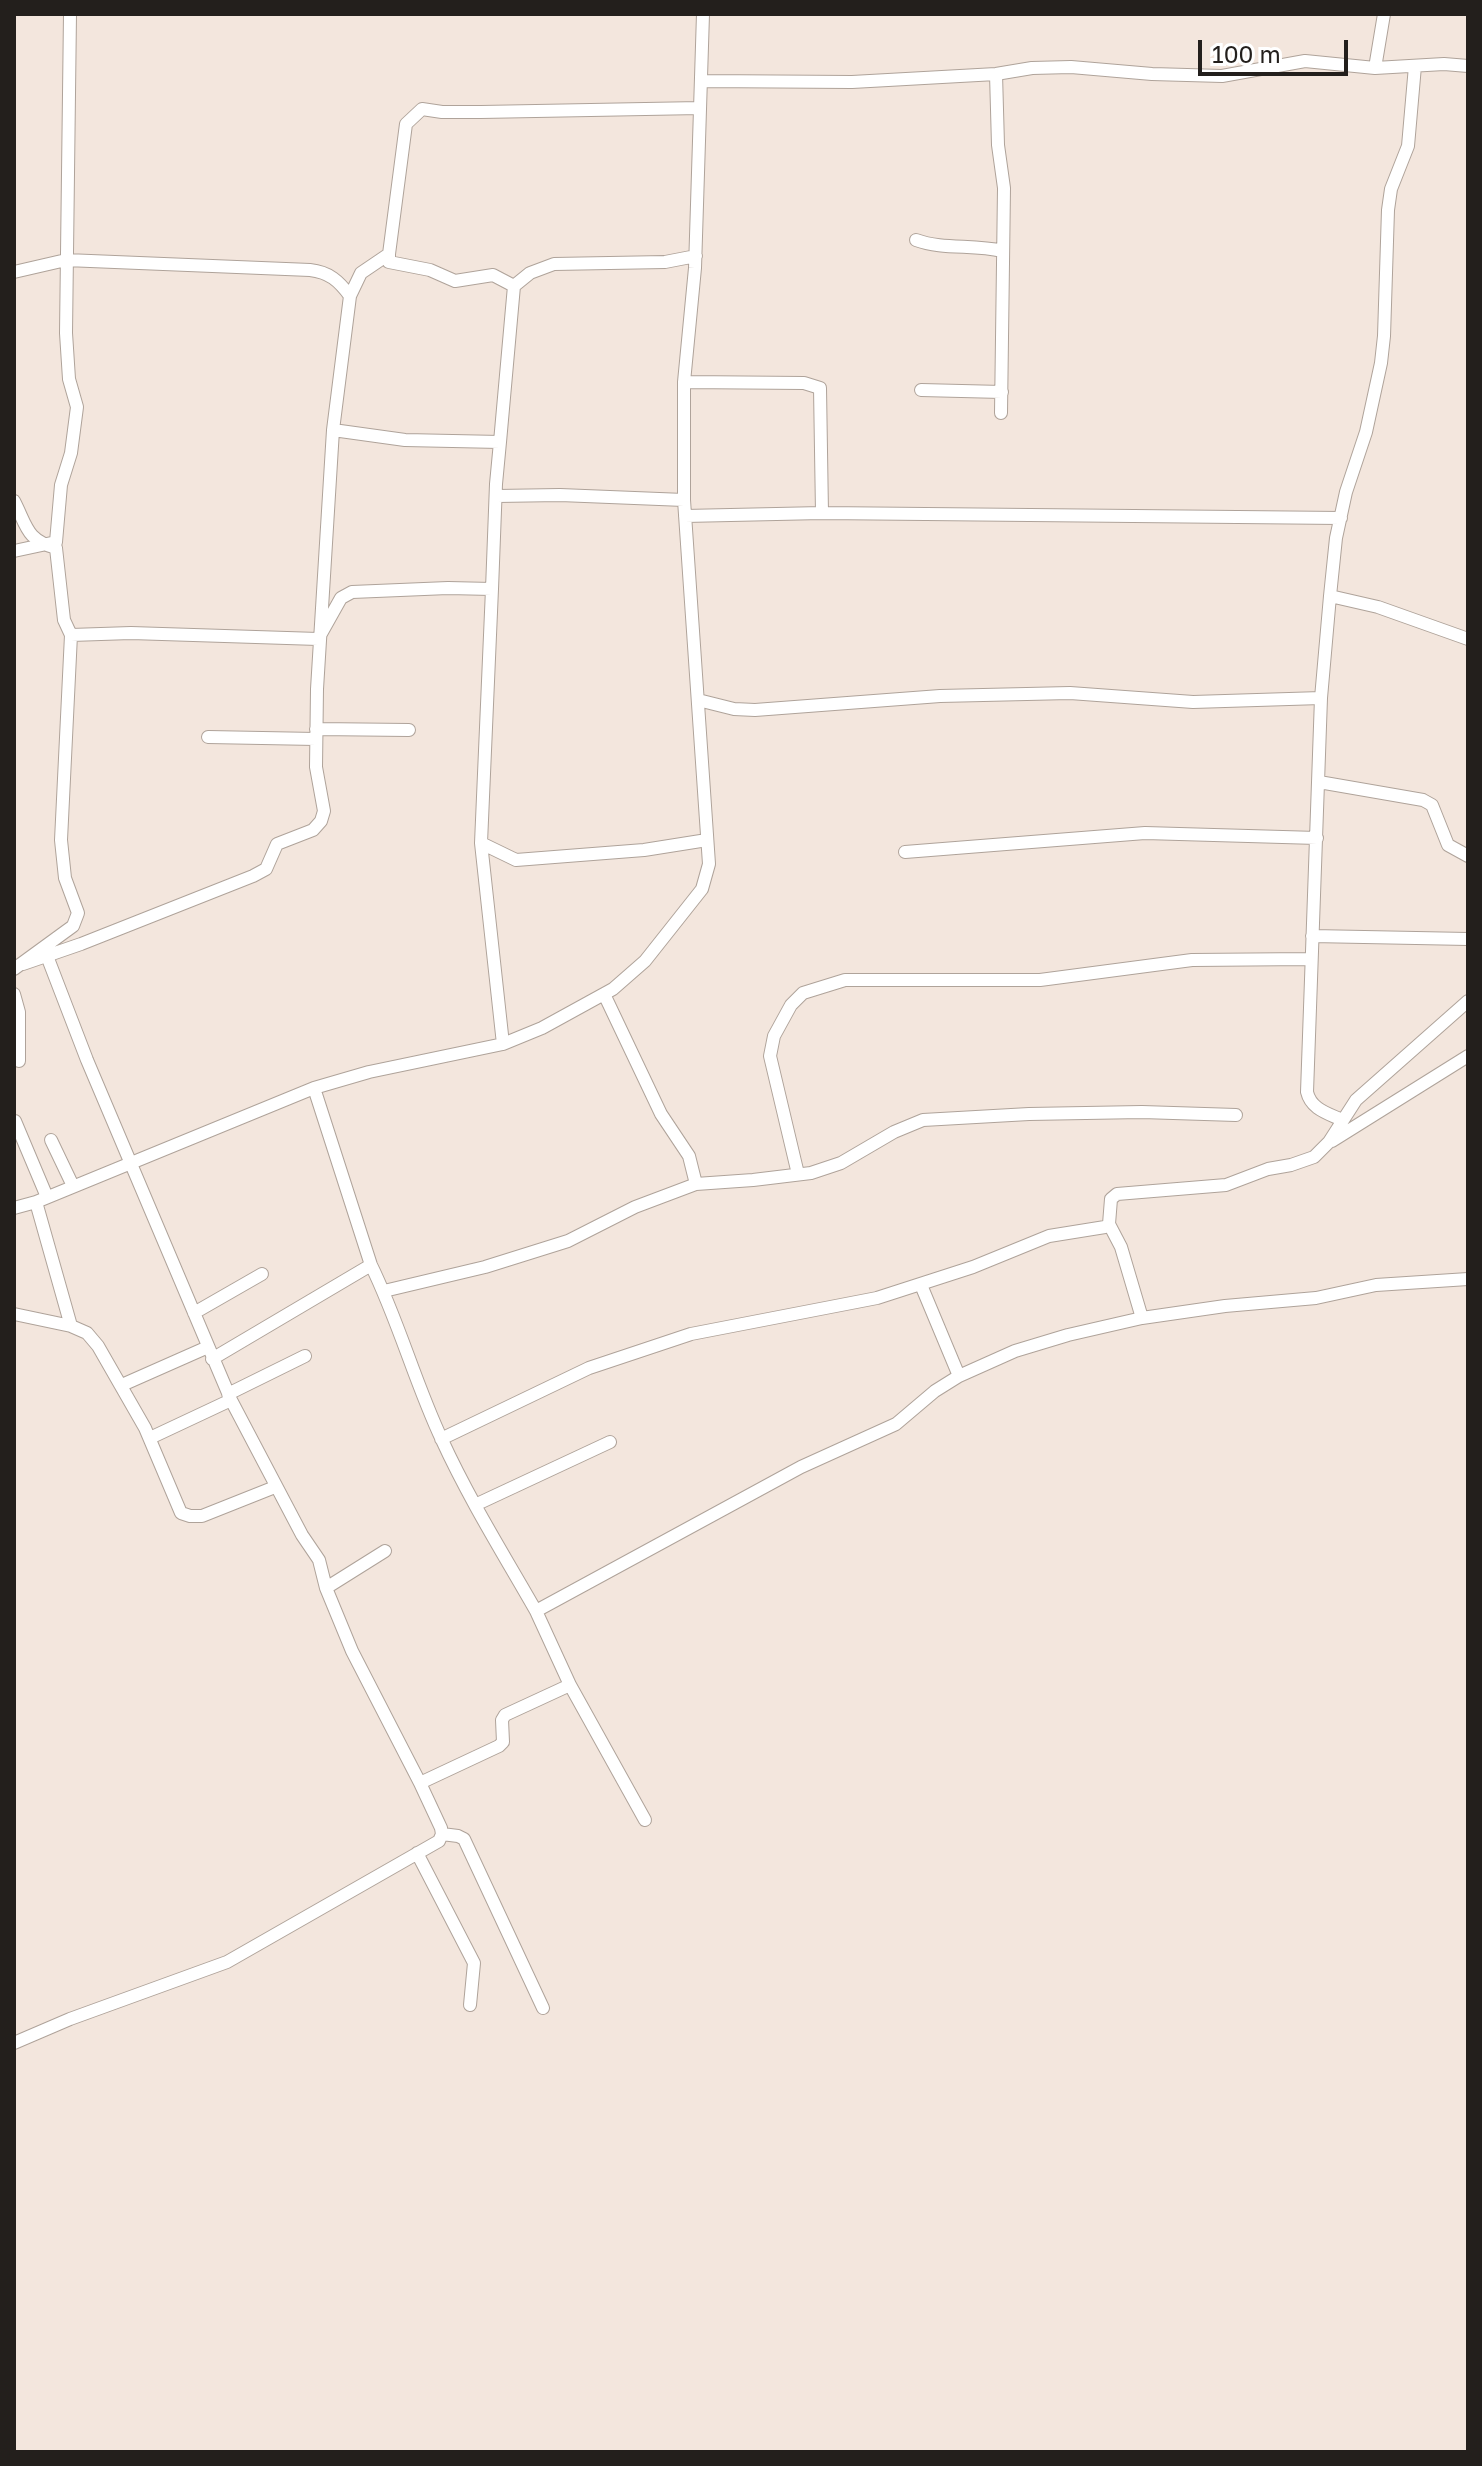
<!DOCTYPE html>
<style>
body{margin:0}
#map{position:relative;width:1482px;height:2466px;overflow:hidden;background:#f3e6dd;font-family:"Golos Text",sans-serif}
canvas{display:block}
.frame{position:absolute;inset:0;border:16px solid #231f1c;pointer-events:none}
.scale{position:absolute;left:1198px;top:40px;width:150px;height:36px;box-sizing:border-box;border:4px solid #231f1c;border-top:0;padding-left:10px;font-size:24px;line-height:28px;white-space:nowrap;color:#231f1c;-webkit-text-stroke:6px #fff;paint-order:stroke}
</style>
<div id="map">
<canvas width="1482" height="2466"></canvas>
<div class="frame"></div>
<div class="scale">100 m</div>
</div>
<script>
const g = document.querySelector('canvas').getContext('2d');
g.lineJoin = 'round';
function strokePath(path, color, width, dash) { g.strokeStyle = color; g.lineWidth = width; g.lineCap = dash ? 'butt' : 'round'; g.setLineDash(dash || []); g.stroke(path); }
const minor = new Path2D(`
 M1375 68 1384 14
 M996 74 998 145 1004 188 1001 413
 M701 81 852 82 996 74 1032 68 1071 67 1152 74 1222 76 1305 61 1375 68 1444 64 1468 66
 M916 240C943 250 974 244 1002 251
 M389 254V262L430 270 455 281 493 275 514 286 530 273 554 264 665 262 696 256
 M14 272 66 260 310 270C329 272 339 281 350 296
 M684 382 804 383 820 388 822 513 685 516
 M921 390 1002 392
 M500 442 514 286
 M497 496 560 495 684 500
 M14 501C27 526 26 540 56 548L64 620 71 635 61 840 65 878 78 913 73 926 14 969
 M822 513 1341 518
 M14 551 56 542 61 485 71 453 77 407 69 379 66 333 70 14
 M492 589 481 843 503 1044
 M1330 596 1378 607 1468 639
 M71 635 131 633 318 639 341 598 352 592 448 588 492 589 496 484 500 442 405 440 333 430
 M698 700 734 709 755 710 940 696 1070 693 1193 702 1321 698
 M316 729 409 730
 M208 737 316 739
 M1319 782 1423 800 1432 805 1448 845 1468 856
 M481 843 516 860 644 850 707 840
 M905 852 1145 833 1317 838
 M1312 936 1468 939
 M47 956 87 1060 231 1400
 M23 964 81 944 253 876 266 869 277 844 313 830 321 821 324 811 316 767 317 689 333 430 350 296 361 273 389 254 406 124 422 109 442 112H481L700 108
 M14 994 19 1012V1061
 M604 994 661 1114 689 1156 696 1184
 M314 1088 371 1265C399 1322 415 1383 442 1440 469 1499 504 1555 536 1611
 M1342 1120C1327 1113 1311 1109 1307 1092L1321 698 1330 596 1336 538 1346 492 1366 432 1381 363 1384 336 1388 210 1391 189 1408 146 1415 66
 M15 1121 47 1197
 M51 1140 73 1186
 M1332 1141 1468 1056
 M798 1174 770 1056 774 1036 791 1005 803 993 845 980H1040L1192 960 1310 959
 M36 1202 71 1326
 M14 1208 36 1202 314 1088 369 1072 503 1044 542 1028 613 989 645 961 702 889 709 864 684 500V382L695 268 703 14
 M1109 1224 1121 1247 1142 1318
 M921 1285 959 1376
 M384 1291 485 1267 568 1241 635 1207 696 1184 753 1180 811 1173 841 1163 894 1132 923 1120 1029 1114 1142 1112 1236 1115
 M194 1313 262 1274
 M14 1314 71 1326 87 1333 98 1346 145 1428 181 1513 190 1516H202L275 1487
 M212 1359 371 1265
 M122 1385 208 1347
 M228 1394 305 1356
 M150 1438 231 1400 302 1535 319 1560 326 1588 352 1651 420 1783
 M441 1439 589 1368 691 1334 877 1298 973 1267 1049 1236 1105 1227 1109 1224 1111 1199 1117 1194 1226 1185 1268 1169 1291 1165 1314 1157 1329 1142 1356 1100 1468 1001
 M475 1505 610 1442
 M326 1588 385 1551
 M570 1685 645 1820
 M442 1834 458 1836 464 1839 543 2008
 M417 1853 474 1963 470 2005
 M14 2043 70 2019 227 1962 439 1841 442 1834 441 1828 420 1783 499 1746 503 1742 502 1720 505 1715 570 1685 536 1611 801 1467 896 1424 935 1391 959 1376 1015 1351 1068 1335 1142 1318 1225 1306 1316 1298 1376 1285 1468 1279`);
strokePath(minor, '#afa39a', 14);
strokePath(minor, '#fff', 12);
</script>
